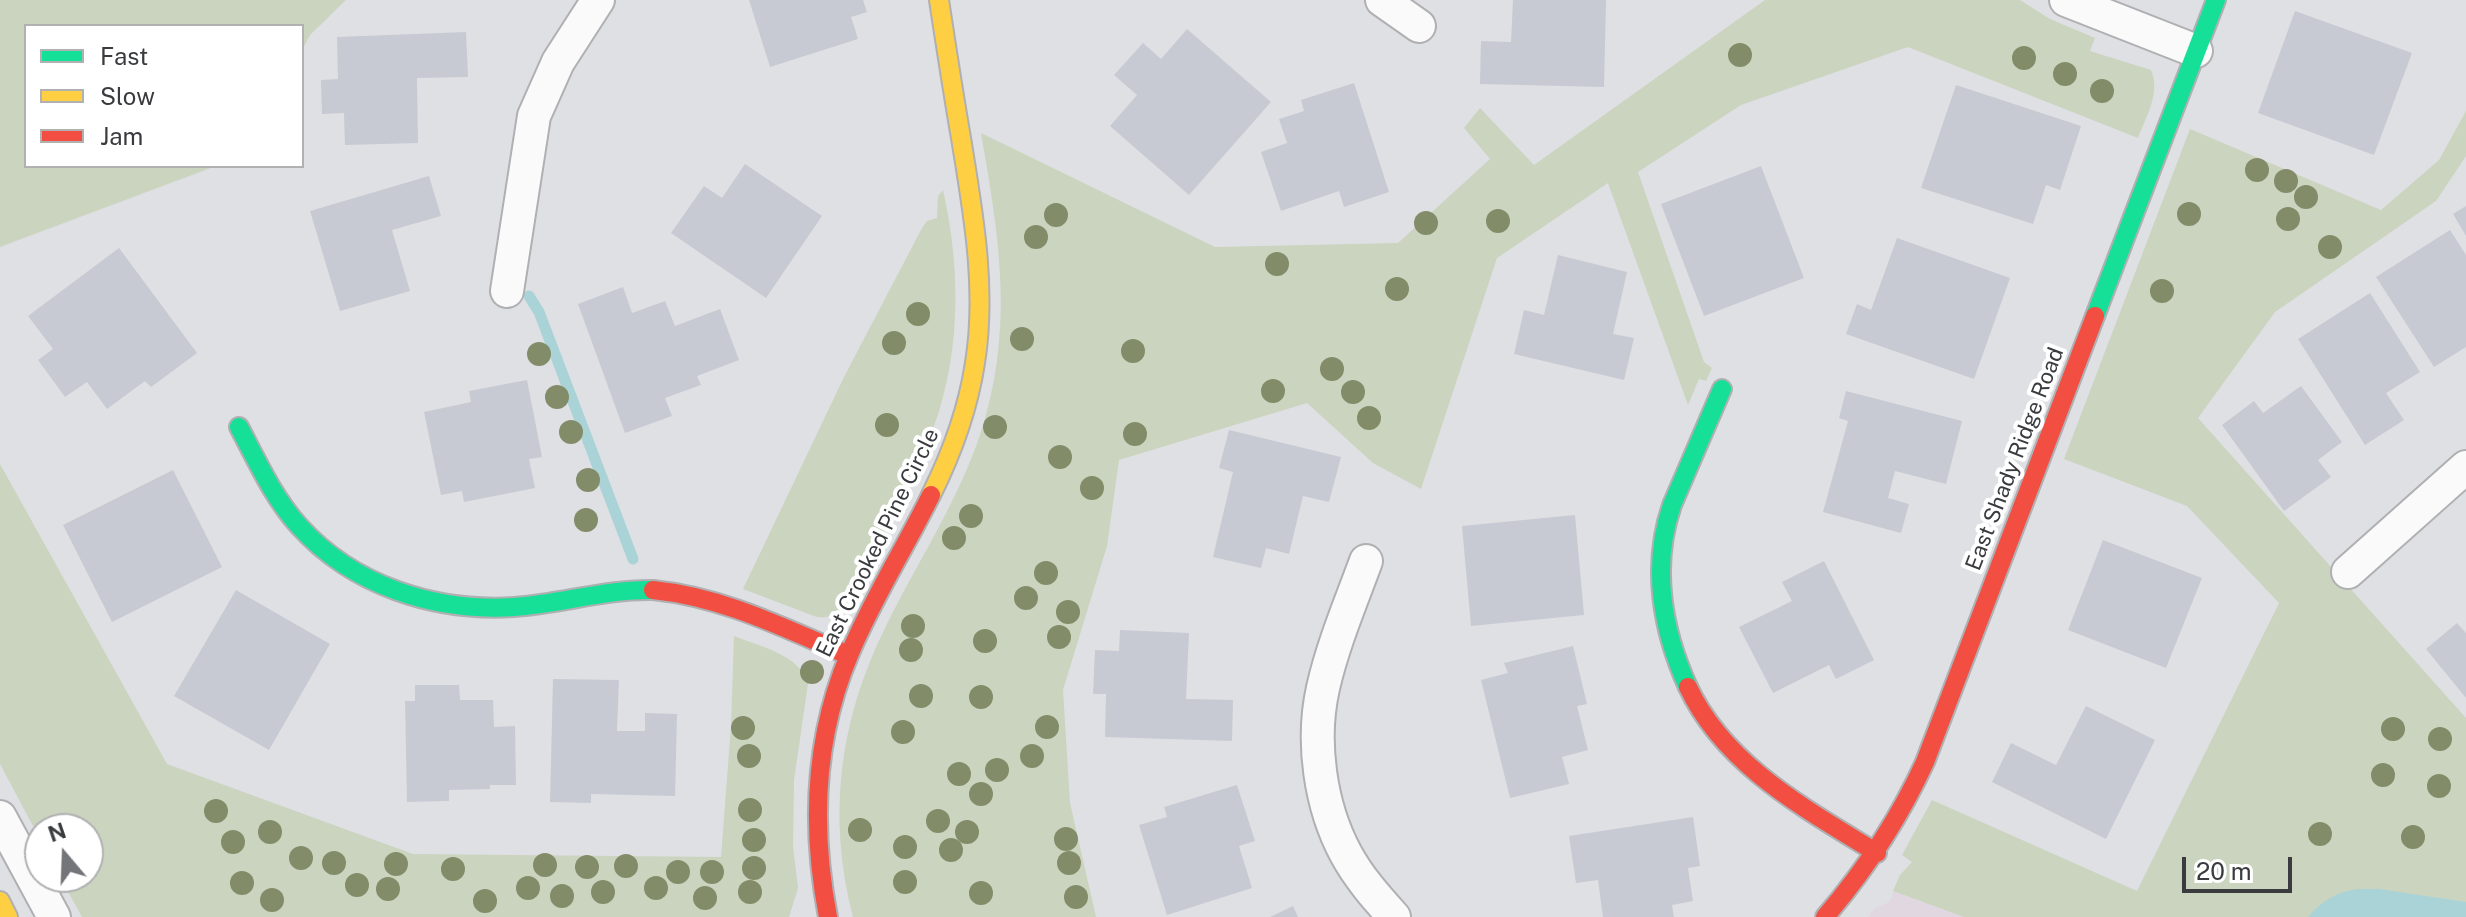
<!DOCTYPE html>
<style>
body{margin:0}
#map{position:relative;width:2466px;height:917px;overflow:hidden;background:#dfe0e4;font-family:"Public Sans",sans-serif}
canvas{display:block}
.legend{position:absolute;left:24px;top:24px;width:280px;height:144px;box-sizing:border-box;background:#fff;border:2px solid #b0b1b2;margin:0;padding:10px 14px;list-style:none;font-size:24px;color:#3a3b3e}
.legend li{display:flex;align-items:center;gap:16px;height:40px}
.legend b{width:40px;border:2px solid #b0b1b2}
.north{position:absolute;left:24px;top:813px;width:80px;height:80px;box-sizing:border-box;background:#fff;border:2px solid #b0b1b2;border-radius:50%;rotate:341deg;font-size:22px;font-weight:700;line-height:32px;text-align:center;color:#3a3b3e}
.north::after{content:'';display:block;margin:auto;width:28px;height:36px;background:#747578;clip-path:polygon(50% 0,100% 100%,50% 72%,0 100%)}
.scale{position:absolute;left:2182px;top:857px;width:110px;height:36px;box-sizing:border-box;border:4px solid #3a3b3e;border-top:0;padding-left:10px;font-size:24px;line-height:28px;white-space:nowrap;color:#3a3b3e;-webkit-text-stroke:6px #fff;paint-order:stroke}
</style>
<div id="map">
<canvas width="2466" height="917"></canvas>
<ul class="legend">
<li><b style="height:10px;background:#16e098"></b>Fast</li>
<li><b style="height:10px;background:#ffcf43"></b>Slow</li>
<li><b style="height:10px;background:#f24e42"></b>Jam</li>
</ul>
<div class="north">N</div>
<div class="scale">20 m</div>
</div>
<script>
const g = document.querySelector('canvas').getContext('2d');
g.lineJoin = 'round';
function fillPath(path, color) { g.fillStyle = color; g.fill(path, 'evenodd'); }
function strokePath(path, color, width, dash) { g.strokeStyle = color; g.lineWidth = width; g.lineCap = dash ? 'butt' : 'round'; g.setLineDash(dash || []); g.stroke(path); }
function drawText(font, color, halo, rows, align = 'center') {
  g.font = font + ' "Public Sans",sans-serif'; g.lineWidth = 8; g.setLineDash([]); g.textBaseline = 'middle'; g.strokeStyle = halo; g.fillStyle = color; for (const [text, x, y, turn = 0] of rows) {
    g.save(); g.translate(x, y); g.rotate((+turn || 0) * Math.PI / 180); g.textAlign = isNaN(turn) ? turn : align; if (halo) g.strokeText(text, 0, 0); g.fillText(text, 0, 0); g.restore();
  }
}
fillPath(new Path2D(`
 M1893 891 1964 917H1868L1875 908 1887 903 1892 898Z`), '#e1d7e1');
fillPath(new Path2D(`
 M0 0H346L310 35 302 50V26H26V166H216L0 247Z
 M1765 0H2020L2050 19 2095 38 2090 51 2151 70C2161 92 2146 117 2138 138L1908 47 1741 105 1638 172 1704 362 1712 368 1706 381 1699 379 1688 405 1608 183 1497 258 1421 489 1373 463 1307 403 1119 460 1107 546 1063 690 1070 803 1096 917H853C827 817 839 721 885 628 919 558 965 492 986 415 1013 317 998 231 981 133L1215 247 1398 243 1490 159 1464 128 1480 108 1534 165Z
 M2466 111V156L2436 201 2275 312 2198 418 2466 718V917H1964L1893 891 1900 875 1912 862 1902 855 1932 800 2137 891 2279 603 2187 506 2064 459 2190 129 2381 210 2439 160Z
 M943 190C962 274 961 362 928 442 906 497 875 548 848 600 839 612 829 621 814 616L743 589 844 377 922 228 927 221 937 218 938 196Z
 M0 464 167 764 413 854 721 857 731 726 734 636C759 646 801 655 808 684L794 780 793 846 798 888 789 917H82L60 877H88V829H40V839L0 764Z`), '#cbd4bf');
fillPath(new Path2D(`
 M2357 889H2379L2466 902V917H2308C2321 901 2337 892 2357 889Z`), '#aad3d7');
strokePath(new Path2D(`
 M529 296 539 312 633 559`), '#aad3d7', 11);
fillPath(new Path2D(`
 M749 0H863L867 12 851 17 858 39 770 67Z
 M1513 0H1606L1604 87 1480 84 1481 41 1511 42Z
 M2295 11 2412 53 2374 155 2258 113Z
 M1187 29 1271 102 1189 195 1110 126 1137 95 1114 75 1143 43 1161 59Z
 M466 32 468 77 417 78 418 143 345 145 344 113 322 114 321 80 338 79 337 37Z
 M1354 83 1389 192 1344 207 1339 191 1281 211 1261 152 1287 143 1279 119 1304 111 1301 100Z
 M1956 85 2081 126 2060 190 2046 185 2033 224 1921 188Z
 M745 164 822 216 766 298 671 233 704 186 722 198Z
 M1761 166 1804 278 1704 316 1661 204Z
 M429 176 441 216 392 230 410 291 340 311 310 211Z
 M2466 206V236L2453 214Z
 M2450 230 2466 255V347L2434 367 2376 277Z
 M1897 238 2010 278 1974 379 1846 334 1857 304 1871 310Z
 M119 248 197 353 151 387 145 381 107 409 87 382 65 397 38 360 53 349 28 316Z
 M1558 255 1627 272 1613 334 1634 338 1624 380 1514 354 1524 310 1544 315Z
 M623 287 632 313 665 301 675 326 720 309 739 360 697 376 701 385 665 398 672 416 625 433 578 304Z
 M2370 293 2420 372 2386 393 2404 420 2365 445 2298 339Z
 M527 380 542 457 529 459 535 488 464 502 462 491 441 495 424 412 471 402 469 391Z
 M2301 386 2342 442 2318 460 2331 477 2284 511 2222 425 2254 401 2263 413Z
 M1846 391 1962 421 1946 484 1895 471 1888 498 1909 504 1901 533 1823 512 1848 421 1839 418Z
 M1229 430 1341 457 1329 502 1303 496 1289 554 1266 548 1261 568 1213 557 1233 472 1219 468Z
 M173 470 222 567 112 622 63 525Z
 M1575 515 1584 615 1471 626 1462 526Z
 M2103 540 2202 578 2166 668 2068 630Z
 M1824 561 1874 660 1836 679 1829 665 1773 693 1739 627 1792 601 1782 582Z
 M236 590 330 644 269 750 174 696Z
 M2457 623 2466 633V698L2426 649Z
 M1120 630 1189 633 1186 699 1233 700 1232 741 1105 737 1106 694H1093L1095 650 1119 651Z
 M1573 646 1587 704 1577 706 1588 750 1562 757 1569 784 1510 798 1481 680 1508 673 1504 663Z
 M553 679 619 680 617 731H645V713L677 714 675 796 591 794V803L550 802Z
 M415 685H459L460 700H493L494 727 515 726 516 785H490V789L449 790V801L407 802 405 701H415Z
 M2086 706 2155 740 2106 839 1992 782 2011 743 2056 765Z
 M1237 785 1255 841 1239 846 1252 888 1167 915 1139 825 1167 817 1164 807Z
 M1693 817 1700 866 1688 868 1693 901 1672 905 1674 917H1603L1598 880 1576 883 1569 836Z
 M1293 906 1298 917H1270Z`), '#c7cad3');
const street = new Path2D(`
 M1382 0 1419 26
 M2066 0 2196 51
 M507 291 534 116 558 62 598 0
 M1366 561C1351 602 1333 644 1323 688 1311 741 1320 806 1346 854 1359 878 1376 897 1394 917
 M2348 572 2466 467
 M0 817 54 917`);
const fast = new Path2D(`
 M2095 316 2216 0
 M239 427C257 461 273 497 299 526 353 586 435 612 514 607 561 604 606 589 653 590
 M1688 687C1662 630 1651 566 1672 505L1722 389`);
const slow = new Path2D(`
 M931 495C952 453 968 409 975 363 987 288 973 212 961 138 953 92 946 46 939 0
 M0 901 8 917`);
const jam = new Path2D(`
 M653 590C723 597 784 628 848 655
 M1688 687C1725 766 1806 809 1877 853
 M828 917C811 828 814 737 850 653 873 598 905 548 931 495
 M1825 917C1866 869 1899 819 1925 762L2095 316`);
strokePath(street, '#b0b0b3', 36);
strokePath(fast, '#b0b0b3', 22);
strokePath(slow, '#b0b0b3', 22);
strokePath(jam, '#b0b0b3', 22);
strokePath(street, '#fafafb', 32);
strokePath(fast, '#16e098', 18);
strokePath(slow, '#ffcf43', 18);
strokePath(jam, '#f24e42', 18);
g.fillStyle = '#828c69';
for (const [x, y] of [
 [1740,55],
 [2024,58],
 [2065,74],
 [2102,91],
 [2257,170],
 [2286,181],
 [2306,197],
 [2189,214],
 [1056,215],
 [2288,219],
 [1498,221],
 [1426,223],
 [1036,237],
 [2330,247],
 [1277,264],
 [1397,289],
 [2162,291],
 [918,314],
 [1022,339],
 [894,343],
 [1133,351],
 [539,354],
 [1332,369],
 [1273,391],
 [1353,392],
 [557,397],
 [1369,418],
 [887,425],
 [995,427],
 [571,432],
 [1135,434],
 [1060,457],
 [588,480],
 [1092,488],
 [971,516],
 [586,520],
 [954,538],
 [1046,573],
 [1026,598],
 [1068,612],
 [913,626],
 [1059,637],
 [985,641],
 [911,650],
 [812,672],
 [921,696],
 [981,697],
 [1047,727],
 [743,728],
 [2393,729],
 [903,732],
 [2440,739],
 [749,756],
 [1032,756],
 [997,770],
 [959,774],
 [2383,775],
 [2439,786],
 [981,794],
 [750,810],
 [216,811],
 [938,821],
 [860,830],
 [270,832],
 [967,832],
 [2320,834],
 [2413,837],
 [1066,839],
 [754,840],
 [233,842],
 [905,847],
 [951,850],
 [301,858],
 [334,863],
 [1069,863],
 [396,864],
 [545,865],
 [626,866],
 [587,867],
 [754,868],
 [453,869],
 [678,872],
 [712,872],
 [905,882],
 [242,883],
 [357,885],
 [528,888],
 [656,888],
 [388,889],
 [603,892],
 [750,892],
 [981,893],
 [562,896],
 [1076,897],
 [705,898],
 [272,900],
 [485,901]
]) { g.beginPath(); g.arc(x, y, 12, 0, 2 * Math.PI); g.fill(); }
drawText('22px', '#3a3b3e', '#fff', [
 ["East Shady Ridge Road",2015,459,-69],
 ["East Crooked Pine Circle",878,543,-64]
]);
</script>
